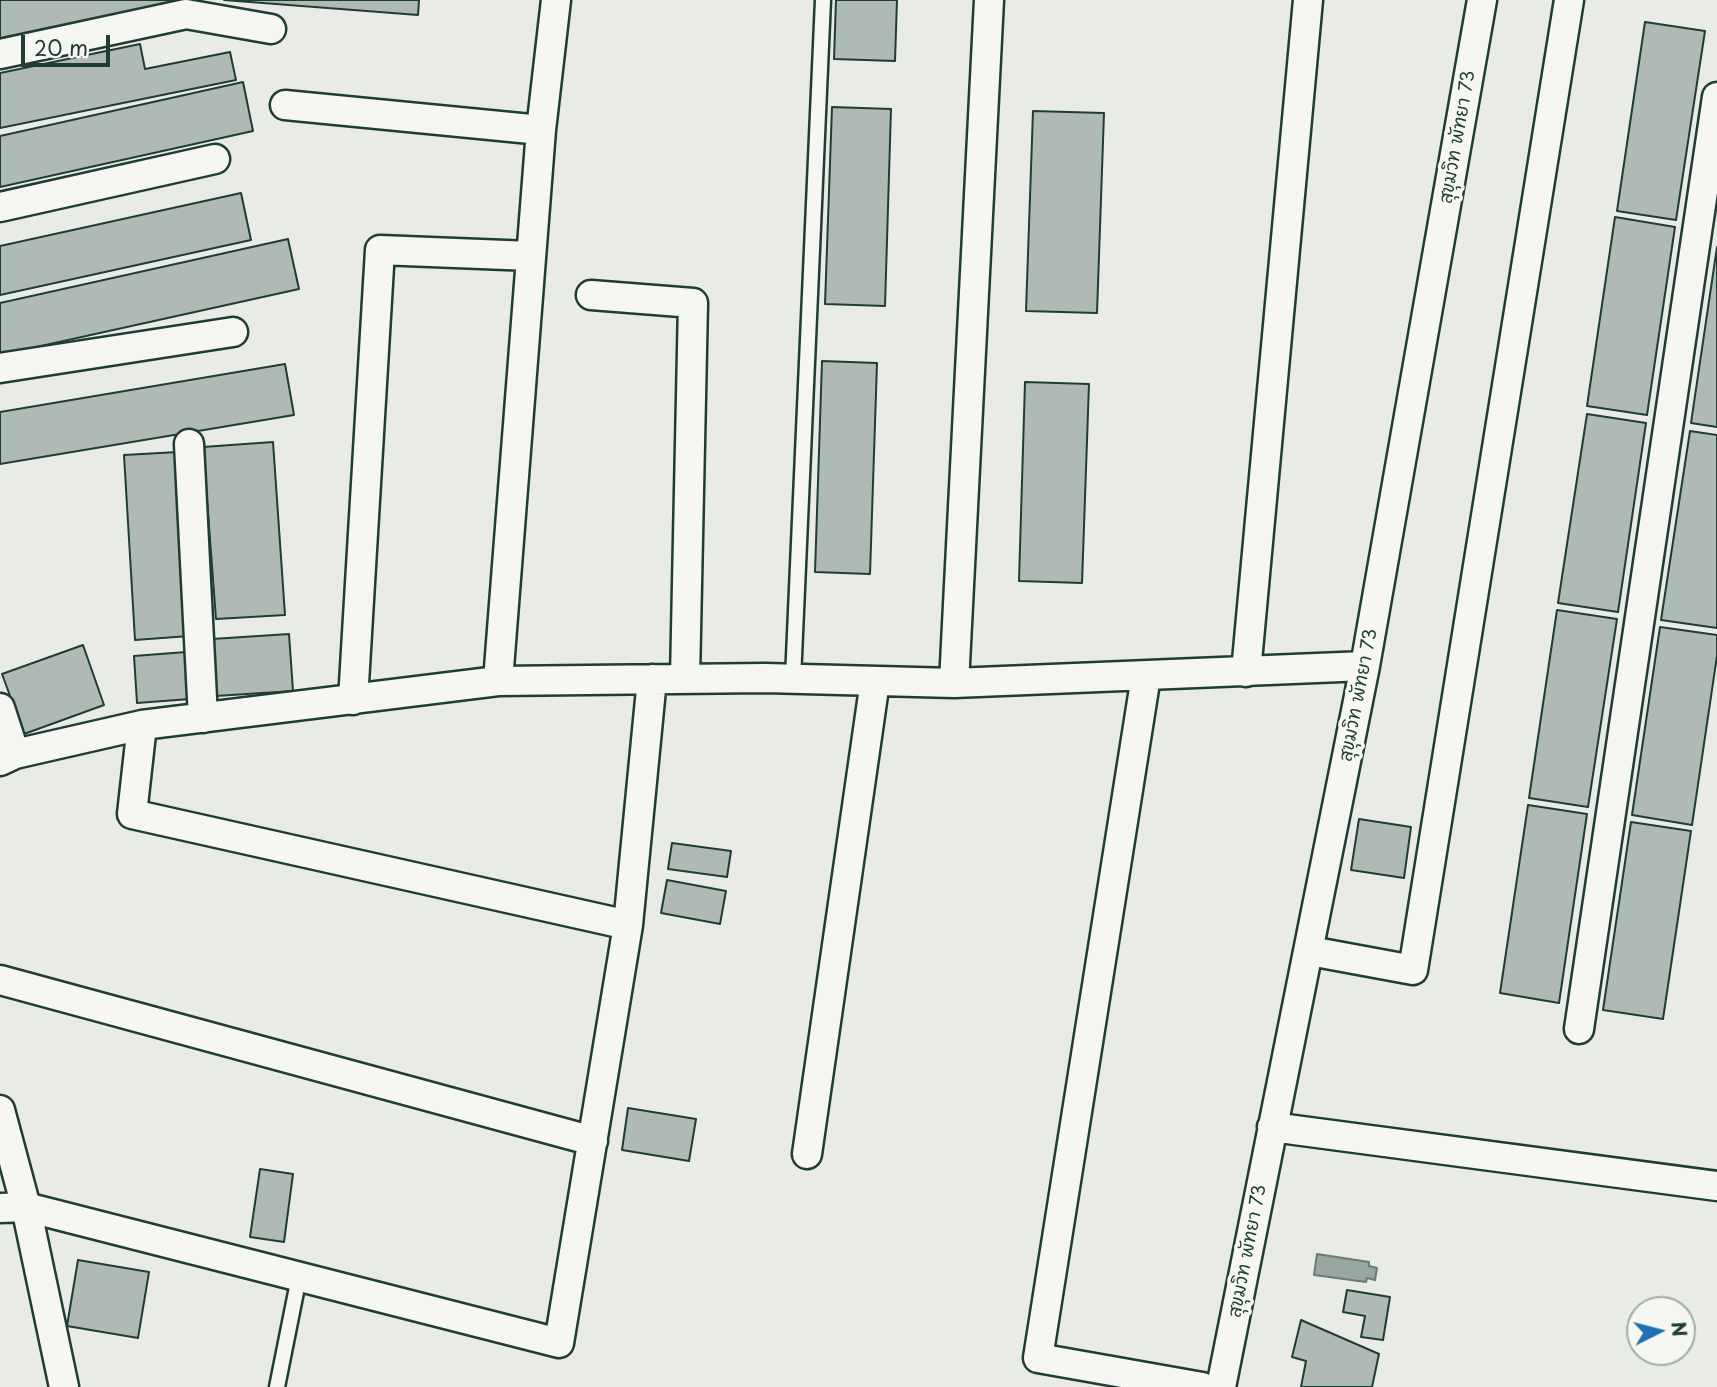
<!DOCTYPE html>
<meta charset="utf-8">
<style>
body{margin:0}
#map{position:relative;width:1717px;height:1387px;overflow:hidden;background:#e9ebe7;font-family:"Playpen Sans",sans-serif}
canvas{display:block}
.north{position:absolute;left:1626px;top:1296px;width:70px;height:70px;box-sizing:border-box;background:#f6f6f2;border:2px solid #a0aca6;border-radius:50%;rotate:84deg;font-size:19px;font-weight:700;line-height:28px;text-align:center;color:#1f3d34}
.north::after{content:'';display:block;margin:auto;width:24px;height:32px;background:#1f6fb2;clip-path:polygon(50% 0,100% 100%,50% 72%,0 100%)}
.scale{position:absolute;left:21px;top:35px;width:89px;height:32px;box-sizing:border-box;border:4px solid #1f3d34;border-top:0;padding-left:9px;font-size:21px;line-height:24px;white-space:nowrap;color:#1f3d34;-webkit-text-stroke:5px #f6f6f2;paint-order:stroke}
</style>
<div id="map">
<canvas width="1717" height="1387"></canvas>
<div class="north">N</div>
<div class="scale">20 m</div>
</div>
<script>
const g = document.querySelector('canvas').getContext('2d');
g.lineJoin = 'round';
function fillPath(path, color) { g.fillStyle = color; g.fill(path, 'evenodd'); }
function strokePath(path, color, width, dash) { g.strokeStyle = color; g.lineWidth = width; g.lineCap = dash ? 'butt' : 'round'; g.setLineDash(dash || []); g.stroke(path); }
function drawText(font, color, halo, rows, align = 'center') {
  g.font = font + ' "Playpen Sans","Playpen Sans Thai",sans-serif'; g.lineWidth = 7; g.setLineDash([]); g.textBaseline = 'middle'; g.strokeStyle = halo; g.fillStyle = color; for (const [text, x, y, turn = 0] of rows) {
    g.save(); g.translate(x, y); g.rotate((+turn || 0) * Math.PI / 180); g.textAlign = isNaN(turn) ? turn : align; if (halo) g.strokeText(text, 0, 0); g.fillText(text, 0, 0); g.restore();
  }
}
const water = new Path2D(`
 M1317 1254 1369 1262V1266L1377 1268 1375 1280 1367 1278 1366 1282 1314 1275Z`);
fillPath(water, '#99a6a0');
strokePath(water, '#687c75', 2);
const building = new Path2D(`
 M0 0H179L0 44Z
 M224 0H419L418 15Z
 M836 0H897L895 61 834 59Z
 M1645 22 1705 31 1676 220 1617 211Z
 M140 44 145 69 230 52 236 80 0 128V73Z
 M243 82 253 131 0 187V136Z
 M832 107 891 109 885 306 825 304Z
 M1033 111 1104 113 1097 313 1026 311Z
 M241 193 251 240 0 295V246Z
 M1615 217 1675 227 1647 415 1587 406Z
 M288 239 299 289 0 355V303Z
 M1717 247V427L1691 423Z
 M822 361 877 363 870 574 815 572Z
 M285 364 294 415 0 464V412Z
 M1025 382 1089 384 1082 583 1019 581Z
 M1587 414 1646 423 1618 612 1558 603Z
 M1690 431 1717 435V628L1661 620Z
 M273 442 285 615 216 619 203 447Z
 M178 452 189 636 135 640 124 455Z
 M1557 610 1617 619 1588 807 1529 798Z
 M1660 627 1717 635V656L1692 825 1632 815Z
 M289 634 293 691 216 696 212 639Z
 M83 645 104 705 24 734 2 674Z
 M186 652 190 699 137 703 134 656Z
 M1528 805 1587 814 1559 1003 1500 993Z
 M1359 819 1411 827 1404 878 1351 870Z
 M1631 822 1691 831 1663 1019 1603 1010Z
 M672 843 731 851 727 877 668 869Z
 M667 880 726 891 720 924 661 913Z
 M628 1108 696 1119 689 1161 622 1150Z
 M260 1169 293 1174 284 1242 250 1237Z
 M78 1260 149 1272 138 1338 67 1326Z
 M1347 1290 1390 1297 1383 1340 1361 1337 1365 1316 1343 1312Z
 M1301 1320 1379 1354 1372 1387H1301L1306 1361 1292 1357Z`);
fillPath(building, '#b0bab5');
strokePath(building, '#1f3d34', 2);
const service = new Path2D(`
 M793 679 823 0
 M277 1387 299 1277`);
const minor = new Path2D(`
 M0 54 186 14 271 29
 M285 105 541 130
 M0 207 215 159
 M591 295 693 303 685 678
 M0 368 233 332
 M189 444 203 718
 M1246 672 1308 0
 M1146 676 1038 1358 1202 1387
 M498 681 541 130 556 0
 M954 683 989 0
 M353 700 380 250 531 256
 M0 708 15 754
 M142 725 132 814 628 925
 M0 761 15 754 142 725 498 681 765 678 954 683 1365 666
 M1310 951 1413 970 1569 0
 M0 980 593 1141
 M1579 1029 1717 97
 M0 1110 26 1207 64 1387
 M1272 1127 1717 1186
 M807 1154 875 681
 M0 1208 26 1207 559 1343 628 925 652 679
 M1221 1387 1365 666 1482 0`);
strokePath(service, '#1f3d34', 19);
strokePath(minor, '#1f3d34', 33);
strokePath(service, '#f6f6f2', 14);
strokePath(minor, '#f6f6f2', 28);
drawText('18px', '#1f3d34', '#f6f6f2', [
 ["สุขุมวิท พัทยา 73",1458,137,-80],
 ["สุขุมวิท พัทยา 73",1359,695,-79],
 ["สุขุมวิท พัทยา 73",1248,1251,-79]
]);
</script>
